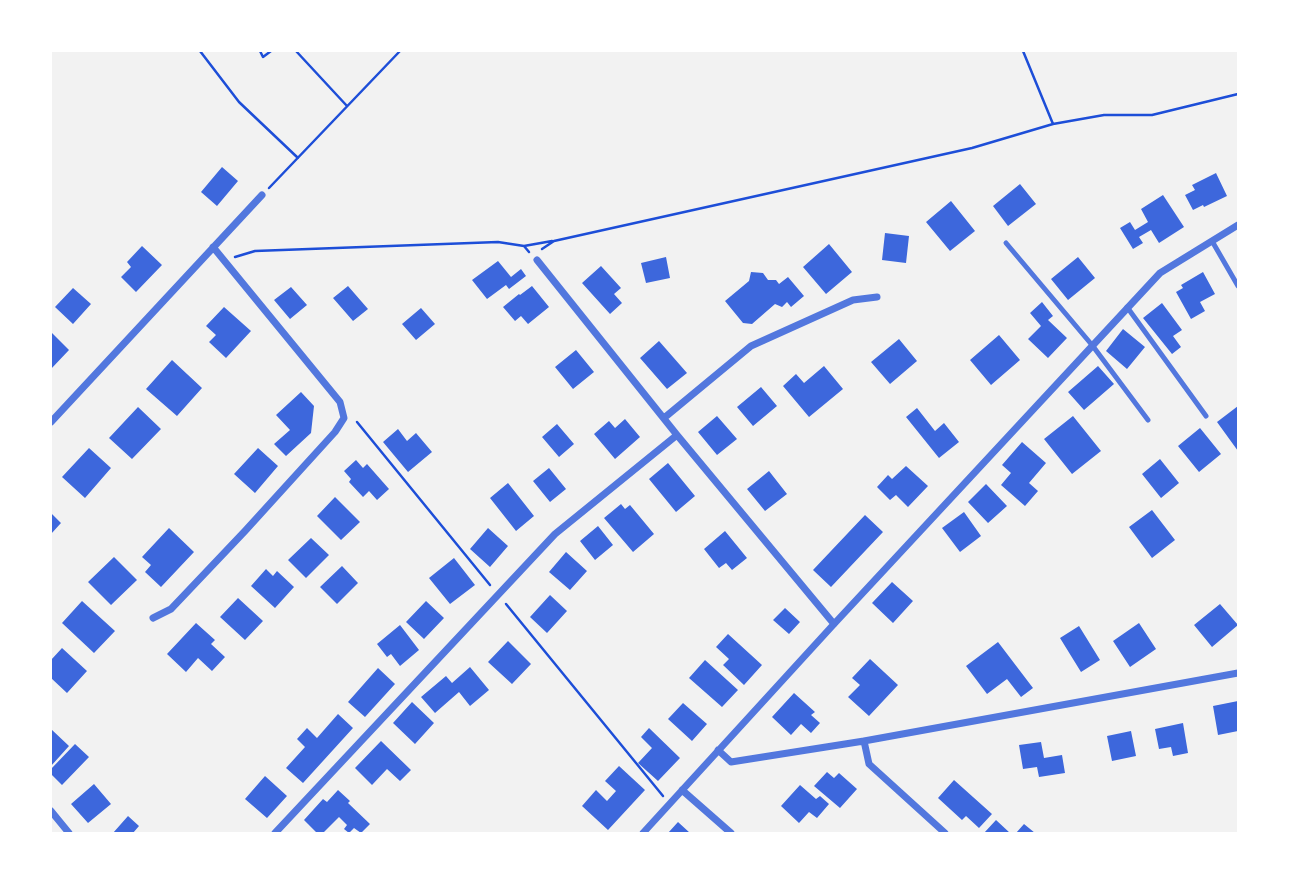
<!DOCTYPE html>
<style>
body{margin:0}
#map{position:relative;width:1289px;height:884px;overflow:hidden;background:#f2f2f2;font-family:"Golos Text",sans-serif}
canvas{display:block}
.frame{position:absolute;inset:0;border:52px solid #fff;pointer-events:none}
</style>
<div id="map">
<canvas width="1289" height="884"></canvas>
<div class="frame"></div>
</div>
<script>
const g = document.querySelector('canvas').getContext('2d');
g.lineJoin = 'round';
function fillPath(path, color) { g.fillStyle = color; g.fill(path, 'evenodd'); }
function strokePath(path, color, width, dash) { g.strokeStyle = color; g.lineWidth = width; g.lineCap = dash ? 'butt' : 'round'; g.setLineDash(dash || []); g.stroke(path); }
fillPath(new Path2D(`
 M222 167 238 181 217 206 201 192Z
 M1216 173 1227 196 1204 207 1203 205 1193 210 1185 195 1195 190 1192 185Z
 M1020 184 1036 204 1008 226 993 206Z
 M1163 195 1184 227 1159 243 1151 230 1139 237 1143 243 1133 249 1120 228 1130 222 1135 230 1148 222 1141 209Z
 M951 201 975 231 950 251 926 222Z
 M885 233 909 236 906 263 882 260Z
 M829 244 852 272 826 294 803 267Z
 M142 246 162 265 136 292 121 277 131 267 127 262Z
 M666 257 670 278 646 283 641 263Z
 M1078 257 1095 278 1068 300 1051 279Z
 M498 261 511 277 521 269 526 276 509 289 506 285 487 299 472 280Z
 M601 266 621 288 614 294 622 303 610 314 582 283Z
 M751 272 763 273 768 280H776L779 284 788 277 804 296 791 307 787 302 782 307 775 304 752 324 743 323 725 301 749 281Z
 M1203 272 1215 294 1200 302 1205 311 1191 319 1176 292 1183 288 1181 285Z
 M348 286 368 309 353 321 333 298Z
 M532 286 549 307 528 324 521 316 515 321 503 307 519 294 520 295Z
 M291 287 307 305 290 319 274 300Z
 M73 288 91 304 73 324 55 307Z
 M1042 302 1053 316 1048 320 1067 338 1048 358 1028 339 1041 326 1030 313Z
 M1162 303 1182 330 1173 336 1181 347 1172 354 1143 318Z
 M224 307 251 331 226 358 209 342 216 335 206 326Z
 M421 308 435 324 416 340 402 324Z
 M1123 329 1145 347 1127 369 1106 351Z
 M51 332 69 350 51 369Z
 M999 335 1020 360 991 385 970 360Z
 M899 339 917 361 890 384 871 362Z
 M659 341 687 373 667 389 640 358Z
 M576 350 594 372 573 389 555 367Z
 M172 360 202 388 177 416 146 389Z
 M824 366 843 389 809 417 783 386 796 374 804 383Z
 M1098 366 1114 384 1084 410 1068 392Z
 M761 387 777 406 753 426 737 407Z
 M301 392 314 406 311 433 286 456 274 444 290 430 276 415Z
 M1238 406V451L1217 422Z
 M138 407 161 429 132 459 109 438Z
 M917 408 935 431 944 423 959 442 939 458 906 417Z
 M717 416 737 439 717 455 698 432Z
 M1073 416 1101 451 1072 474 1044 439Z
 M625 419 640 437 615 459 594 434 609 421 615 428Z
 M557 424 574 444 559 457 542 437Z
 M1200 428 1221 454 1199 472 1178 446Z
 M398 429 407 441 416 433 432 452 408 472 383 442Z
 M1022 442 1046 463 1029 483 1038 491 1025 506 1001 485 1011 473 1002 465Z
 M89 448 111 468 85 498 62 477Z
 M258 448 278 466 255 493 234 474Z
 M1160 459 1179 483 1161 498 1142 474Z
 M356 460 363 468 367 464 389 489 377 500 369 491 363 497 349 482 351 479 344 471Z
 M668 463 695 496 676 512 649 479Z
 M906 466 928 486 908 507 896 495 890 500 877 487 888 475 892 479Z
 M549 468 566 489 550 502 533 481Z
 M769 471 787 494 765 511 747 489Z
 M508 483 534 516 516 531 490 498Z
 M986 484 1007 506 988 523 968 502Z
 M335 497 360 522 341 540 317 516Z
 M621 504 625 509 630 505 654 534 633 552 604 518Z
 M1152 510 1175 540 1152 558 1129 527Z
 M964 512 981 536 960 552 942 528Z
 M51 513 61 523 51 534Z
 M865 515 883 532 831 587 813 570Z
 M598 526 613 545 595 560 580 541Z
 M169 528 194 552 161 587 145 572 151 565 142 557Z
 M488 528 508 546 490 567 470 549Z
 M725 531 747 558 732 570 726 563 719 568 704 549Z
 M311 538 329 555 306 578 288 560Z
 M566 552 587 571 570 590 549 572Z
 M114 557 137 580 111 605 88 582Z
 M454 558 475 585 450 604 429 578Z
 M342 566 358 583 337 604 320 587Z
 M266 569 273 576 277 571 294 587 275 608 251 586Z
 M892 582 913 601 893 623 872 603Z
 M550 595 567 611 547 633 530 617Z
 M238 598 263 621 245 640 220 617Z
 M82 601 115 631 94 653 62 623Z
 M426 601 444 618 424 639 406 622Z
 M1220 604 1238 625 1212 647 1194 625Z
 M785 608 800 622 789 634 773 620Z
 M196 623 215 640 211 644 225 657 212 671 198 658 186 672 167 654Z
 M1139 623 1156 649 1130 667 1113 641Z
 M400 625 419 650 400 666 391 654 387 657 377 644Z
 M1079 626 1100 660 1081 672 1060 638Z
 M728 634 762 665 744 685 723 665 729 659 716 647Z
 M508 641 531 664 512 684 488 662Z
 M998 642 1033 688 1021 697 1007 679 987 694 966 666Z
 M62 648 87 671 67 693 51 678V660Z
 M870 659 898 685 869 716 848 697 860 685 852 678Z
 M705 660 738 690 722 707 689 678Z
 M470 667 489 690 470 706 459 692 435 713 421 697 446 676 452 683Z
 M378 668 395 684 365 717 348 702Z
 M794 693 815 712 811 715 820 723 811 733 801 724 791 735 772 717Z
 M1238 701V731L1218 735 1213 706Z
 M412 702 434 723 415 744 393 723Z
 M683 703 707 724 692 741 668 719Z
 M338 714 353 728 303 783 286 768 305 747 297 739 307 728 317 738Z
 M1183 723 1188 753 1173 756 1171 747 1159 749 1155 729Z
 M649 728 680 758 658 781 638 763 652 748 641 737Z
 M51 729 69 746 51 766Z
 M1131 731 1136 756 1112 761 1107 736Z
 M381 741 411 770 400 781 387 769 372 785 355 768Z
 M1041 742 1044 758 1062 755 1065 773 1039 777 1037 767 1023 769 1019 745Z
 M75 744 89 757 62 785 51 774V769Z
 M619 766 645 790 608 830 582 806 596 790 607 801 616 791 605 781Z
 M827 772 834 778 839 773 857 789 840 808 814 786Z
 M265 776 287 796 267 818 245 799Z
 M954 780 992 814 979 828 966 816 962 820 938 798Z
 M94 784 111 804 88 823 71 804Z
 M800 785 816 799 820 796 829 804 817 818 809 812 799 823 781 806Z
 M338 790 350 801 348 803 370 824 361 833 354 828 349 833 344 829 347 825 339 817 323 833H317L304 820 323 799 327 802Z
 M128 816 139 826 133 833H113Z
 M996 820 1010 833H984Z
 M678 822 690 833H668Z
 M1024 824 1035 833H1016Z`), '#3d67dc');
strokePath(new Path2D(`
 M200 51 239 102 298 158
 M260 51 263 57 271 51
 M296 51 347 106
 M1023 51 1053 124 1104 115H1152L1238 94
 M269 188 400 51
 M524 246 552 241
 M542 249 554 241 972 148 1053 124
 M235 257 255 251 498 242 524 246 529 252
 M357 422 490 585
 M506 604 663 796`), '#1d4ed8', 2.5);
strokePath(new Path2D(`
 M1212 241 1238 286
 M1006 243 1092 345 1148 420
 M1127 307 1206 416`), '#5277de', 5);
strokePath(new Path2D(`
 M537 260 677 435 834 624
 M664 418 751 346 853 300 877 297
 M51 422 262 195
 M153 618 171 609 245 531 335 432 344 418 340 402 213 247
 M864 741 869 764 945 833
 M718 750 731 762 864 741 1238 673
 M682 790 731 833
 M51 811 69 833
 M275 833 555 534 677 435
 M643 833 834 624 1160 273 1238 225`), '#5277de', 7);
</script>
